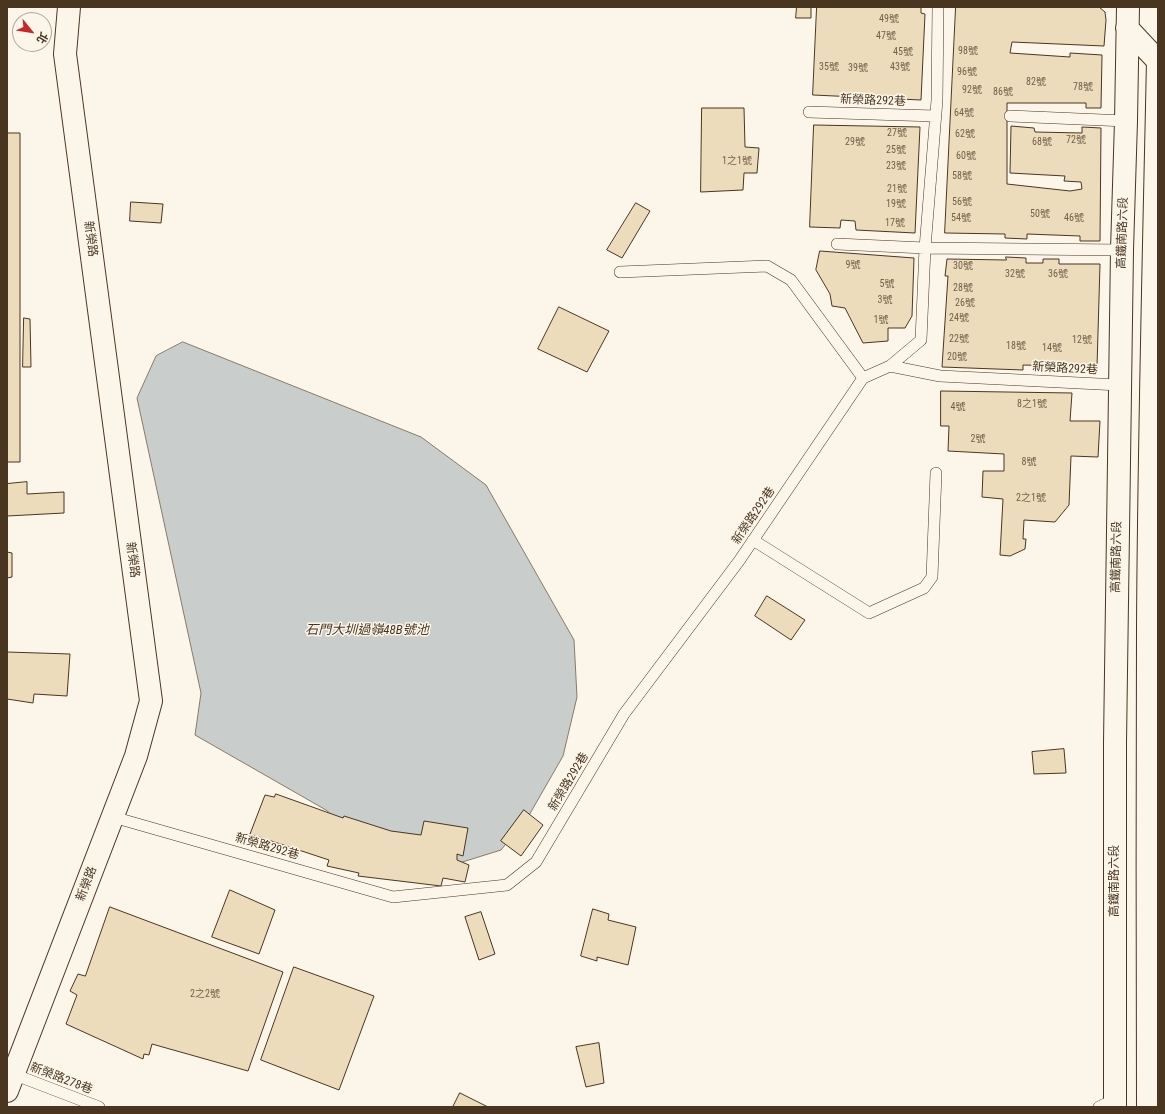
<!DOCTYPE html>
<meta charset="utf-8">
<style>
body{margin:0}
#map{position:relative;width:1165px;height:1114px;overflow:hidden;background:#fbf6e9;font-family:"Roboto Condensed","Noto Sans TC",sans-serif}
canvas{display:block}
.frame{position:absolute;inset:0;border:8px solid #4a3520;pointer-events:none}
.north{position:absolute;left:12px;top:12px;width:40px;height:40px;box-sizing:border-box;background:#fbf6e9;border:1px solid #b4a999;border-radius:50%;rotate:120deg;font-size:11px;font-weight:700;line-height:16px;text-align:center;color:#4a3520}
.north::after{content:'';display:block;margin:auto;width:14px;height:18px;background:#c62828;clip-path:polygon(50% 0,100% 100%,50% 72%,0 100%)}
</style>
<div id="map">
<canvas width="1165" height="1114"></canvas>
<div class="frame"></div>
<div class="north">北</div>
</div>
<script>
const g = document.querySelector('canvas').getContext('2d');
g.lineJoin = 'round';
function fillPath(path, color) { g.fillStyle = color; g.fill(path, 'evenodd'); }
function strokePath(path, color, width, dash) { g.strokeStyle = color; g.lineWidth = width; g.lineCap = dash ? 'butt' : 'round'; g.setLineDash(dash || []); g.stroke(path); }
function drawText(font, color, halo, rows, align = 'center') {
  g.font = font + ' "Roboto Condensed","Noto Sans TC",sans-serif'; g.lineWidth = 3; g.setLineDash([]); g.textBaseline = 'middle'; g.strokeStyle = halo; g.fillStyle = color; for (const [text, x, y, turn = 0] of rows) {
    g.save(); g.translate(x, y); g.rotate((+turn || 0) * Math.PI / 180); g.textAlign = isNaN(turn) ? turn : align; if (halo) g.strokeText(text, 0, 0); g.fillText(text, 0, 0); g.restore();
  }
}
const water = new Path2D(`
 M183 342 421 437 486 485 574 640 577 697 563 756 528 817 501 850 456 864 367 845 326 810 195 735 201 693 137 398 156 356Z`);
fillPath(water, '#c9cecd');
strokePath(water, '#887966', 1);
const building = new Path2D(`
 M797 7H811V18H796Z
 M817 7H921V13L925 14 921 100 813 95Z
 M956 7H1099L1105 12 1106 20 1104 46 1012 42 1010 53 1070 57V53L1102 55 1101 108H1086V103H1007V184L1070 191 1082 189 1081 182 1064 181 1065 176 1010 173 1011 126 1034 128 1035 132 1082 133V127L1101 128 1100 241H1080V236L1027 234V239L1005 238V234L945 233Z
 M702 108H744L745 147 759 148 757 173H744L743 190 701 192Z
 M814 125 920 127 915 233 856 230 855 221 841 220 840 228 810 227Z
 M7 133H20V462H7Z
 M131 202 163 204 161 223 130 221Z
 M636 203 650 211 622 258 607 250Z
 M820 251 914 258 912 316 905 328H888V341L863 343 845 308 832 306 830 294 816 270Z
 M1006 257 1026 258V263H1043V259H1059V264H1100L1097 367 1023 365V370L942 367 948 276H945L947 259 1006 260Z
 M559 307 609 331 587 372 538 349Z
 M24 318 30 319 31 367H23Z
 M941 391 1072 393 1070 421H1100L1098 457 1071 456 1069 505 1055 522 1024 520 1023 539H1026L1025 549 1010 556 1000 555 1003 499 982 497 983 471H1004V454L948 451 949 426H941Z
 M27 482V494L64 492V513L7 516V484Z
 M7 552 12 553V577L7 578Z
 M767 596 805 620 791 640 755 616Z
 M7 652 70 654 67 696 34 694 33 703 7 699Z
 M1064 749 1066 773 1034 774 1032 752Z
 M276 794 343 818 344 816 391 831 421 835 424 821 468 828 463 856 457 854V860L469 865 465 882 443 878 441 886 358 876 359 873 327 866 329 860 250 834 265 795 274 797Z
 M524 810 543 825 521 856 501 841Z
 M230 890 275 910 259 954 212 937Z
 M110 907 283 972 248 1071 152 1044 149 1055 144 1054 143 1059 66 1024 77 995 70 991 78 974 85 976Z
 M593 909 609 914 608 920 636 927 628 965 597 957V961L581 956Z
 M481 912 495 954 479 960 465 917Z
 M294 967 374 996 339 1090 261 1060Z
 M599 1043 604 1083 586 1087 576 1047Z
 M460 1093 488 1107H453Z`);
fillPath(building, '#ecdcbc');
strokePath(building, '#4a3520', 1);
const lane = new Path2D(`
 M809 112 935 116
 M1010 116 1126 121
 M837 244 925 248 1122 250
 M620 272 767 266 791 280 863 378
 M890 366 940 376 1119 385
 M753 540 869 613 924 588 932 577 936 473
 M113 817 393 897 507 885 536 862 624 714 739 561 863 378 890 366 921 340 925 248 937 100 938 7
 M13 1074 99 1107
 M1099 1107 1105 1104 1115 1103`);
const secondary = new Path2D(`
 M7 1091 136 756 151 701 65 54 69 7`);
const primary = new Path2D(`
 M1127 28 1158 61
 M1115 1107V742L1122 250 1126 121 1128 7
 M1148 1107C1148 947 1147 788 1148 628 1149 439 1154 250 1158 60`);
strokePath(lane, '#4a3520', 12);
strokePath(secondary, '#4a3520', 24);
strokePath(primary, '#4a3520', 24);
strokePath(lane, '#fbf6e9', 11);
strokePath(secondary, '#fbf6e9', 22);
strokePath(primary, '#fbf6e9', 22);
drawText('10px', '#725f47', null, [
 ["49號",889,19],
 ["47號",886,36],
 ["98號",968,51],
 ["45號",903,52],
 ["35號",829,67],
 ["43號",900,67],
 ["39號",858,68],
 ["96號",967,72],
 ["82號",1036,82],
 ["78號",1083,87],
 ["92號",972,90],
 ["86號",1003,92],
 ["64號",964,113],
 ["27號",897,133],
 ["62號",965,134],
 ["72號",1076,140],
 ["29號",855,142],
 ["68號",1042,142],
 ["25號",896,150],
 ["60號",966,156],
 ["1之1號",737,161],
 ["23號",896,166],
 ["58號",962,176],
 ["21號",897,189],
 ["56號",962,202],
 ["19號",896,204],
 ["50號",1040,214],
 ["54號",961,218],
 ["46號",1074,218],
 ["17號",895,223],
 ["9號",853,265],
 ["30號",963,266],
 ["32號",1015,274],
 ["36號",1058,274],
 ["5號",887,284],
 ["28號",963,288],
 ["3號",885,300],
 ["26號",965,303],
 ["24號",959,318],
 ["1號",881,320],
 ["22號",959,339],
 ["12號",1082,340],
 ["18號",1016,346],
 ["14號",1052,348],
 ["20號",957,357],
 ["8之1號",1032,404],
 ["4號",958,407],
 ["2號",978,439],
 ["8號",1029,462],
 ["2之1號",1031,498],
 ["2之2號",205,994]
]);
drawText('12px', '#4a3520', '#fbf6e9', [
 ["新榮路292巷",873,101,2],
 ["高鐵南路六段",1123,233,-88],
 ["新榮路",90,239,82],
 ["新榮路292巷",1065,369,3],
 ["新榮路292巷",754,516,-56],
 ["高鐵南路六段",1117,557,-89],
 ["新榮路",132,560,82],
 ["新榮路292巷",569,782,-59],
 ["新榮路292巷",267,847,16],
 ["高鐵南路六段",1115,881,-90],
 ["新榮路",87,884,-69],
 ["新榮路278巷",61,1079,21]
]);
drawText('italic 13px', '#4a3520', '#fbf6e9', [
 ["石門大圳過嶺48B號池",367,631]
]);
</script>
